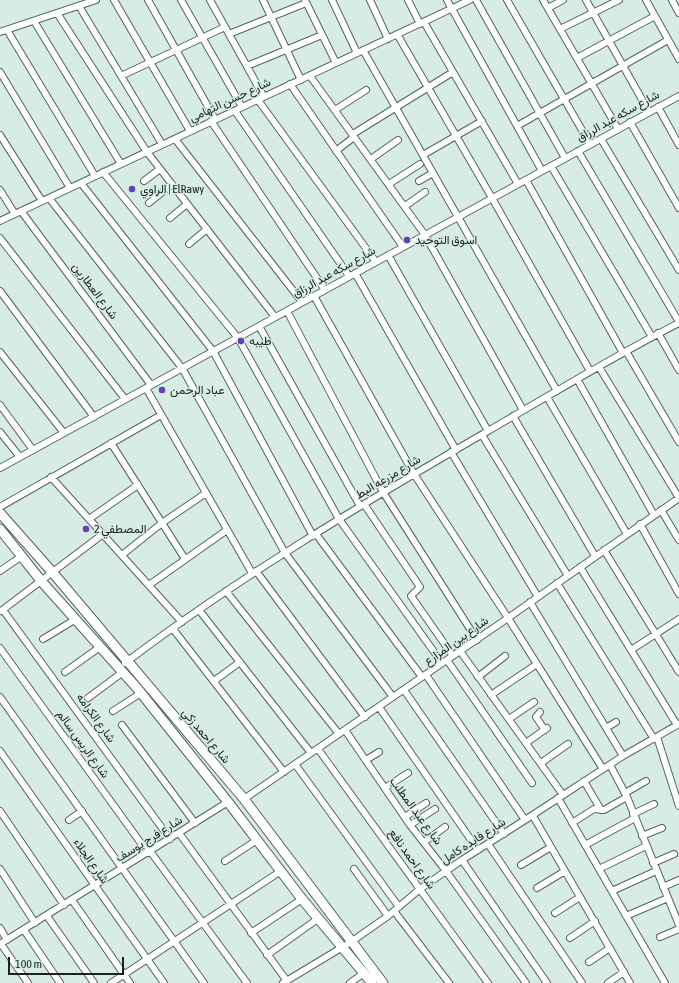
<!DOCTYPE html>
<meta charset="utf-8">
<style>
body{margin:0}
#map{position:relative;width:679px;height:983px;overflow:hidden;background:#d7ece3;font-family:"Asap Condensed",sans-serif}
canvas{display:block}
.scale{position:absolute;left:8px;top:957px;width:116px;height:18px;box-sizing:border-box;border:2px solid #1a211e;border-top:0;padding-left:5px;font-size:12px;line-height:14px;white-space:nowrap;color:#1a211e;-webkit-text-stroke:3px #d7ece3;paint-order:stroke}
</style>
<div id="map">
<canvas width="679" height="983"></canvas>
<div class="scale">100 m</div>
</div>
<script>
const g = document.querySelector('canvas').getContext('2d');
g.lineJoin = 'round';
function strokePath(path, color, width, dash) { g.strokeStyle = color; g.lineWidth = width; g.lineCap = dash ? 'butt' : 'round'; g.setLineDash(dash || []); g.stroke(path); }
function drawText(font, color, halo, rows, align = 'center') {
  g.font = font + ' "Asap Condensed",Vazirmatn,sans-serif'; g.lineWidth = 3; g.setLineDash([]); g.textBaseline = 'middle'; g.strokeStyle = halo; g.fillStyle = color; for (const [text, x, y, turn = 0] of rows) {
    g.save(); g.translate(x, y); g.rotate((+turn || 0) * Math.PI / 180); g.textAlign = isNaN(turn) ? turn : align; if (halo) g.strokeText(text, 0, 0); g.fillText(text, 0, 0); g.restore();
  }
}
const street = new Path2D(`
 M114 0 190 131
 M148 0 215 119
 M181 0 242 107
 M210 0 264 97
 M263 0 301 80
 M305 0 336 63
 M332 0 357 53
 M370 0 388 39
 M408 0 420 24
 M447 0 542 171
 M476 0 565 158
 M507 0 590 144
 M543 0 618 129
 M586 0 649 112
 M646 0 679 59
 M672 0 679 13
 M79 6 162 144
 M548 8 563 0
 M57 13 147 152 275 317
 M34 21 121 164
 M424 22 518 184
 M560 29 619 0
 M7 30 95 176
 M0 32 96 0
 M229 34 306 3
 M397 34 492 198 590 371
 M363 50 557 391
 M577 58 655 16
 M247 66 322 35
 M0 72 70 188
 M121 76 225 27
 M310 76 425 235 523 410
 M290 84 403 247
 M258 100 376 262
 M658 107 679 145
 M335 110 366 90
 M235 111 349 276
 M211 121 325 290
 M630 122 679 208
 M517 126 668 40
 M353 134 453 72
 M0 135 42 201
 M175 139 302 302
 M601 139 679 270
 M336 151 354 137
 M578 151 679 322
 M423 155 482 121
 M371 159 398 140
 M551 166 652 337
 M103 172 238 338 339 519 442 663
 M526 180 623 353
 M144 181 160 169
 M419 181 433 173
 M81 183 213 351 313 536
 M389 184 420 164
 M0 190 15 214
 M49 198 182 368 285 553 393 697
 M149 203 172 184
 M405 206 425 192
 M21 211 151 385
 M170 218 187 204
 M0 221 470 0
 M0 238 125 399
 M189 244 207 229
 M388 255 488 431
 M355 273 456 450
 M0 291 94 417
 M314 296 414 474 508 618 603 769
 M287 311 383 492 477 640
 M259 326 360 506
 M658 333 679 370
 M626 351 679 442
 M0 352 64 433
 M599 367 679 498
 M577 379 654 515
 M146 388 252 573
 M547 397 627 534
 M0 405 33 450
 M513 416 595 556
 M0 432 20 457
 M482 435 568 576
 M111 443 185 559
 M451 452 538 597
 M0 468 679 96
 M51 477 182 622
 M364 504 420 587 411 596 453 656
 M0 507 161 415
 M661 510 679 540
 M89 519 138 485
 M640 524 679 594
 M316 534 422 677
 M604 550 679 672
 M122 555 162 523 206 493
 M580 567 677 725
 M0 571 22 556
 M256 571 365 717
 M557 583 654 739
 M149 585 227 530
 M226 591 339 734
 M530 602 623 756
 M3 610 170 839
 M199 610 311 753
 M1 611 103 534
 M173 629 284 772
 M43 639 76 619
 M0 648 148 853
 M631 650 679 619
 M460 651 563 795
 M447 660 532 783
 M125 663C240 576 364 503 488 431 552 394 614 356 679 323
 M65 672 100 647
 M426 675 525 820
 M478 677 505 656
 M214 681 240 662
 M404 690 504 834
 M491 695 537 664
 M0 697 204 983
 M88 698 123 672
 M379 707 478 850
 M113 711 141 693
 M540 712 536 717 545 730
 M509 719 534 702
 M122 725 195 823
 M606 728 616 722
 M345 730 410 825 446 871 526 983
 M657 737 679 806
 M526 743 547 728
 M318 749 488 983
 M0 751 164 983
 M366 760 379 752
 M541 763 568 744
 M295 764 399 907
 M610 765 627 797 679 925
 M584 781 601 810
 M385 788 408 773
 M625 793 646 781
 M558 798 665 983
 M244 799 508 618 679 498
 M0 811 64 905
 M633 814 654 804
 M533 816 630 983
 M405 817 426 803
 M69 820 82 811
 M572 823 594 809 604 810 627 797
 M410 825 435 809
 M179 833 287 981
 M642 836 662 828
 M424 842 445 827
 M488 844 582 983
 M585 845 635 818
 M150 851 247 983
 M462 860 547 983
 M225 861 257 840
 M653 863 674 854
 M521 865 551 847
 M0 869 35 923
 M354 869 388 916
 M599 869 646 846
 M663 887 679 880
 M537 888 565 871
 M612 891 656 871
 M72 900 130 983
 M394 911 449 983
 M555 913 580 897
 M47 916 94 983
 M626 916 668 898
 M0 928 7 940
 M24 930 60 983
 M251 933 302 899
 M660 937 679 929
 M570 938 595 921
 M0 944 228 802
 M1 944 28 983
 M267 955 319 918
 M589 962 610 948
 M111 983 281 871
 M283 983 351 942 388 916 420 889 462 860 525 820 623 756 679 724
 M350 983 364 973
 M608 983 624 972`);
const secondary = new Path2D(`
 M0 513 53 573 244 799 383 983
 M0 529 42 582 137 688 228 802 302 899 372 983`);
strokePath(street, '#52645c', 8);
strokePath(secondary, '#52645c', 11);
strokePath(street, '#fff', 6);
strokePath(secondary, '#fff', 9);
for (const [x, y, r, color] of [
 [132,189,4,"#633fb8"],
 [407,240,4,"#633fb8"],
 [241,341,4,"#633fb8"],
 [162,390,4,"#633fb8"],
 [86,529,4,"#633fb8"]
]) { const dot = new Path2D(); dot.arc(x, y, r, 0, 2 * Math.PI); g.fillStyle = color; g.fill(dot); strokePath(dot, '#d7ece3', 1.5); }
drawText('12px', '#1a211e', '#d7ece3', [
 ["شارع حسن التهامي",230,100,-25],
 ["شارع سكه عبد الرزاق",618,116,-29],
 ["شارع سكه عبد الرزاق",334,272,-29],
 ["شارع العطارين",95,291,53],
 ["شارع مزرعه البط",388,477,-31],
 ["شارع بين المزارع",456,641,-35],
 ["شارع الكرامه",96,718,54],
 ["شارع احمد زكي",206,736,50],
 ["شارع الريس سالم",83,744,54],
 ["شارع عبد المطلب",416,811,54],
 ["شارع فرج يوسف",149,839,-32],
 ["شارع فايده كامل",473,841,-33],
 ["شارع احمد نافع",412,859,54],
 ["شارع الجلاء",91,861,55]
]);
drawText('12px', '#1a211e', '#d7ece3', [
 ["الراوي | ElRawy",140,189],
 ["اسوق التوحيد",415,240],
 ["طيبه",249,341],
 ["عباد الرحمن",170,390],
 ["المصطفي 2",94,529]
], 'left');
</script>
